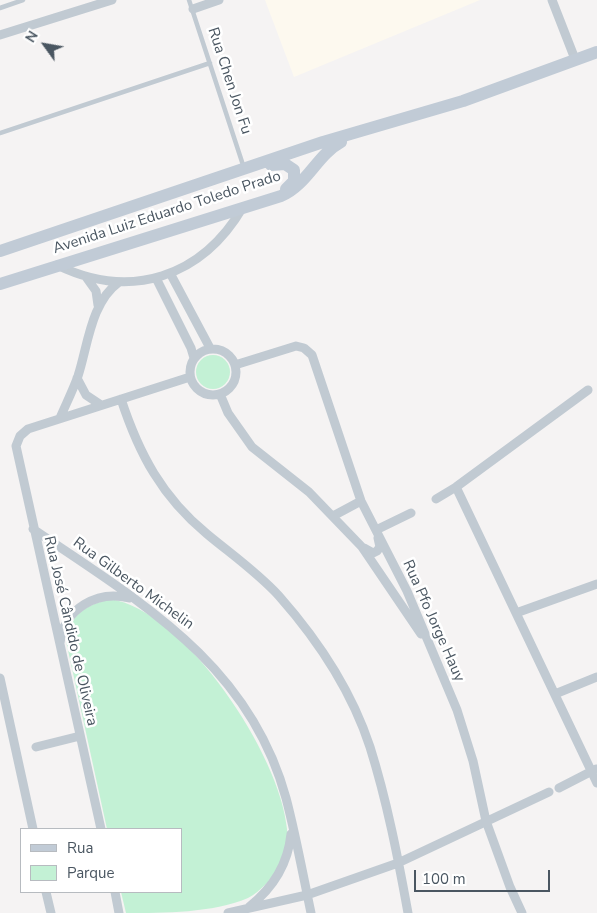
<!DOCTYPE html>
<meta charset="utf-8">
<style>
body{margin:0}
#map{position:relative;width:597px;height:913px;overflow:hidden;background:#f5f3f3;font-family:"Nunito Sans",sans-serif}
canvas{display:block}
.legend{position:absolute;left:20px;top:828px;width:162px;height:65px;box-sizing:border-box;background:#fff;border:1px solid #b7bbc0;margin:0;padding:6px 9px;list-style:none;font-size:15px;color:#4a5661}
.legend li{display:flex;align-items:center;gap:10px;height:25px}
.legend b{width:25px;border:1px solid #b7bbc0}
.north{position:absolute;left:20px;top:20px;width:50px;height:50px;-webkit-text-stroke:4px #fff;paint-order:stroke;rotate:302deg;font-size:14px;font-weight:700;line-height:20px;text-align:center;color:#4a5661}
.north::after{content:'';display:block;margin:auto;width:18px;height:22px;background:#4a5661;clip-path:polygon(50% 0,100% 100%,50% 72%,0 100%)}
.scale{position:absolute;left:414px;top:870px;width:136px;height:22px;box-sizing:border-box;border:2px solid #4a5661;border-top:0;padding-left:6px;font-size:15px;line-height:18px;white-space:nowrap;color:#4a5661;-webkit-text-stroke:4px #fff;paint-order:stroke}
</style>
<div id="map">
<canvas width="597" height="913"></canvas>
<ul class="legend">
<li><b style="height:6px;background:#c1cbd6"></b>Rua</li>
<li><b style="height:14px;background:#c3f1d5"></b>Parque</li>
</ul>
<div class="north">N</div>
<div class="scale">100 m</div>
</div>
<script>
const g = document.querySelector('canvas').getContext('2d');
g.lineJoin = 'round';
function fillPath(path, color) { g.fillStyle = color; g.fill(path, 'evenodd'); }
function strokePath(path, color, width, dash) { g.strokeStyle = color; g.lineWidth = width; g.lineCap = dash ? 'butt' : 'round'; g.setLineDash(dash || []); g.stroke(path); }
function drawText(font, color, halo, rows, align = 'center') {
  g.font = font + ' "Nunito Sans",sans-serif'; g.lineWidth = 5; g.setLineDash([]); g.textBaseline = 'middle'; g.strokeStyle = halo; g.fillStyle = color; for (const [text, x, y, turn = 0] of rows) {
    g.save(); g.translate(x, y); g.rotate((+turn || 0) * Math.PI / 180); g.textAlign = isNaN(turn) ? turn : align; if (halo) g.strokeText(text, 0, 0); g.fillText(text, 0, 0); g.restore();
  }
}
fillPath(new Path2D(`
 M265 0H480L294 77Z`), '#fdf9ef');
fillPath(new Path2D(`
 M196 372a17 17 0 1 1 34 0a17 17 0 1 1-34 0Z
 M110 599C185 610 281 756 287 829 289 856 272 885 248 898 212 913 165 913 126 913L121 892H181V829H107L66 641C71 613 85 606 110 599Z`), '#c3f1d5');
strokePath(new Path2D(`
 M189 0 244 168
 M0 8 23 0
 M0 133 210 63`), '#c1cad2', 4.5);
strokePath(new Path2D(`
 M552 0 575 59
 M193 9 219 0
 M0 35 112 0
 M57 265C131 301 202 277 243 207
 M170 273 210 348
 M86 277 96 291 98 305
 M156 278 191 348 194 358
 M190 372a23 23 0 1 1 46 0a23 23 0 1 1-46 0Z
 M235 365 296 346 304 348 312 355 361 501 407 591 457 710 473 761 486 821 510 887 522 913
 M77 378 86 395 101 405
 M220 394 228 413 252 447 309 492 362 547 421 634
 M121 399C139 454 162 497 207 534 231 554 257 572 279 596 317 639 352 692 370 747 387 801 398 858 408 913
 M60 418C66 404 73 390 78 376 88 345 91 302 119 282
 M456 487 597 783
 M436 499 456 487 588 390
 M333 516 361 501
 M33 529C140 602 249 663 286 798 296 836 303 875 311 913
 M376 530 411 513
 M364 548 373 553 377 551 380 547 378 538
 M516 613 597 584
 M60 643C64 608 98 590 129 598
 M0 678 33 829
 M555 694 597 677
 M36 747 80 736
 M559 788 596 769
 M101 829 16 446 20 436 28 429 190 377
 M46 892 51 913
 M115 892 119 913
 M249 907C273 888 288 864 291 834
 M228 913 307 895 398 863 549 792`), '#c1cad2', 9);
strokePath(new Path2D(`
 M271 165 285 164 294 170V181L286 189
 M0 251 323 142 463 101 597 52
 M0 284 281 196C307 185 317 155 341 142`), '#c1cbd6', 12);
drawText('15px', '#4a5661', '#fff', [
 ["Rua Chen Jon Fu",229,81,72],
 ["Avenida Luiz Eduardo Toledo Prado",167,213,-18],
 ["Rua Gilberto Michelin",133,584,36],
 ["Rua Pfo Jorge Hauy",433,621,66],
 ["Rua José Cândido de Oliveira",70,631,77]
]);
</script>
